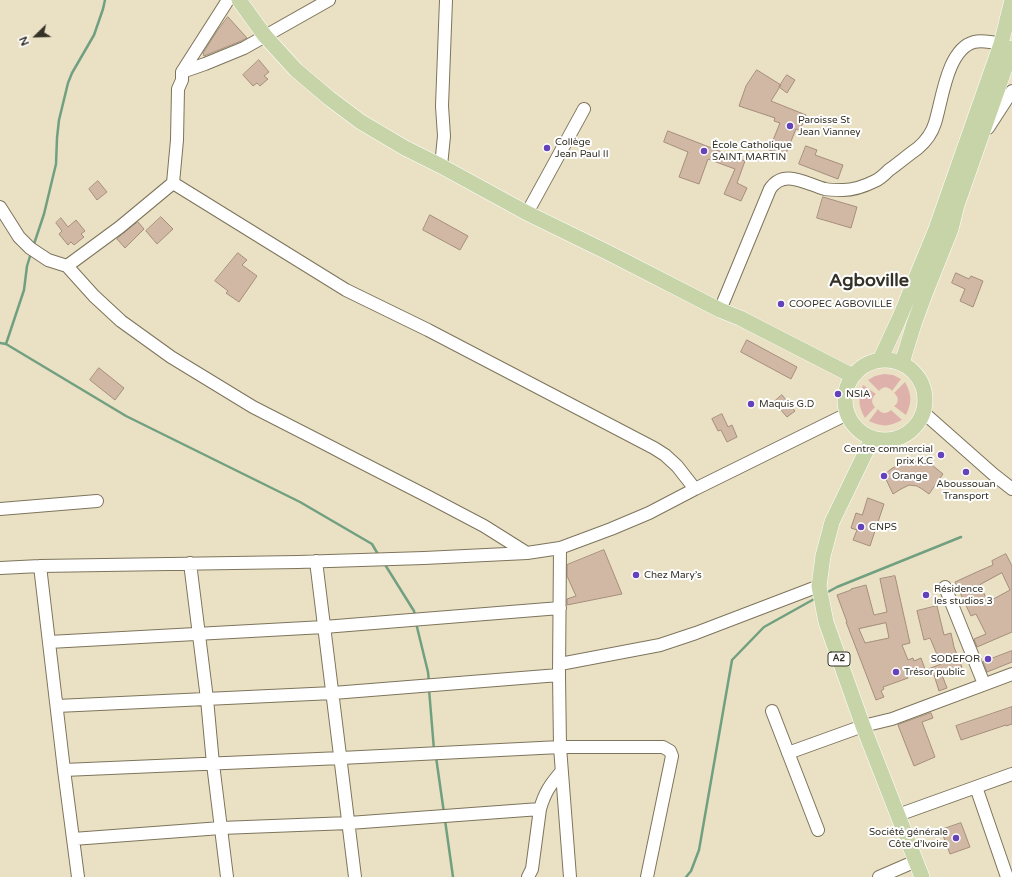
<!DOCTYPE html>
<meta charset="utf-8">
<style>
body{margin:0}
#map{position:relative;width:1012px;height:877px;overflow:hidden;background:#eae1c5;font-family:"Varela Round",sans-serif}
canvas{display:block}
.north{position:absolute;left:16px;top:16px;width:40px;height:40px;-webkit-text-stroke:3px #fff;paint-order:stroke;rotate:247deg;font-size:11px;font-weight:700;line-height:16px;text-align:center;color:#343126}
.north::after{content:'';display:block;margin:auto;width:14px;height:18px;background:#343126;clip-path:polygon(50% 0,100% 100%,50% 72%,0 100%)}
</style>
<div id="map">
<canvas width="1012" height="877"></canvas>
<div class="north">N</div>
</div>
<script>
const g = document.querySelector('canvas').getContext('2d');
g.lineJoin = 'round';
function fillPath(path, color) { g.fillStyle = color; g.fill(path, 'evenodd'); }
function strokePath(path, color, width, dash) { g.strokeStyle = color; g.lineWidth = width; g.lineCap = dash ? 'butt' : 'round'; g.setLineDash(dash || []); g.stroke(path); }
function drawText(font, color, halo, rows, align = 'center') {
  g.font = font + ' "Varela Round",sans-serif'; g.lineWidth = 4; g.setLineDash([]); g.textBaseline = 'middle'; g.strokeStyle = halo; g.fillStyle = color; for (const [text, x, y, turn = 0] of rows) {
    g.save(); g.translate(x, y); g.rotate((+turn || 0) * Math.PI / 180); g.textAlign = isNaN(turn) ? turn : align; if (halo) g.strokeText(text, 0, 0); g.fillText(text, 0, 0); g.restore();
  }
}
fillPath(new Path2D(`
 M884 374 893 375 901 379 892 391C888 386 883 386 879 391L868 380 875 376Z
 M905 382C912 395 912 402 906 415L894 406C899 403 899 397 894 393Z
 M863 385 876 394C871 398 871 403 875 407L865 418C858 406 858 398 863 385Z
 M878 409C881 414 887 414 891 410L902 420C889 427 882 427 869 421Z`), '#dfb1ab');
strokePath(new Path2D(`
 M33 247 44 214 56 164 57 138 59 120 68 83 72 73 94 35 103 9 105 0
 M31 253 27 266 24 290 6 344 126 416 300 502 372 544 379 556
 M0 343 6 344
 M384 563 414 611 415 616
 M826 593 837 587 961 537
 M416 623 428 672 429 682
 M429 689 434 750
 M436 757 444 813
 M445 820 453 877
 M686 877 691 871 699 850 732 660 764 627 816 598`), '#71a081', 2.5);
const building = new Path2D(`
 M228 17 247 38 241 41 204 56 203 53 217 31Z
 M259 60 269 72 264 76 268 79 260 86 257 83 253 86 243 75Z
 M757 70 781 85 771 101 806 115 800 130 796 129 785 156 769 150 780 123 774 121 775 118 739 106 746 86Z
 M787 75 795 80 787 93 779 87Z
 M668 131 745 161 737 183 747 188 741 201 724 194 735 169 708 159 699 184 679 177 688 152 664 142Z
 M806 146 817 150 815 155 843 165 838 179 799 164Z
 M98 181 107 192 97 200 89 189Z
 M823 197 857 207 851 228 817 218Z
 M430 215 468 236 460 250 423 230Z
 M161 217 173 229 157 244 146 231Z
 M61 218 68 227 76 220 85 231 81 234 84 237 74 245 71 242 68 245 59 234 62 231 56 223Z
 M138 222 144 229 125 248 117 239Z
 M238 253 247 260 242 265 257 276 239 302 226 293 228 291 215 281Z
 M956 273 969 279 971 276 983 281 973 307 960 301 965 289 952 283Z
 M747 340 797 367 791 379 741 352Z
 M99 368 124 388 115 400 90 380Z
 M782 395 795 411 787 417 774 402Z
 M722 414 728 427 732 425 737 437 727 442 721 430 718 431 712 419Z
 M912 461 923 462 932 465 943 474 929 494 922 489 917 486 909 485 901 489 893 494 884 475 891 469 902 463Z
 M868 498 884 504 870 546 853 540 857 530 851 528 856 513 862 515Z
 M604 550 622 594 567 605V599L576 596 567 576V565Z
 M1006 554 1012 566V632L977 647 974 639 986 634 976 614 971 616 955 582 979 571 993 565 992 561ZM1002 573 1010 590 988 602 980 585Z
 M895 576 910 643 902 645 908 660 913 658 914 661 921 658 925 669 907 676 908 678 883 687 884 689 881 691 884 697 876 700 846 622H847L837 595 851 590V589L866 585 874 615 887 612 880 579ZM886 623 889 638 865 643 859 629Z
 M937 606 944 635 951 633 954 647 962 667 942 675 947 688 939 691 934 675 931 676 928 669 941 664 930 638 924 640 917 611Z
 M1012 651V662L987 672 983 662Z
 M1012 707V724L1006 726V725L961 740 956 726Z
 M931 713 933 718 922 722 935 757 914 766 898 725Z
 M961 823 970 847 950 854 941 830Z`);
fillPath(building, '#d0b8a5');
strokePath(building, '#a58e7c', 1);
const minor = new Path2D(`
 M182 72 205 64 244 48 329 0
 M988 128 1012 91
 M441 166 444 136 442 106 446 0
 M173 183 346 290 428 330 654 448 665 455 677 466 695 489
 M0 207 19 237 30 248 48 260 67 266 94 296 121 321 171 357 253 407 427 496 484 526 527 553
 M527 213 584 109
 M67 266 120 227 173 183 177 140 178 89 182 80V72L228 0
 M720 310 770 189C784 168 806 184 825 189 830 190 837 190 843 190 854 190 865 186 875 181 880 179 885 174 889 170 899 163 908 155 918 148 925 142 932 133 935 123 942 101 947 49 974 42 982 40 992 42 1001 44
 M924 413 993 474 1012 489
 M0 509 97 501
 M560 548 559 675 560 747 570 877
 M316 561 355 877
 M190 563 207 699 213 764 227 877
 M40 566 64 770 78 877
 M0 568 40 566 298 562 424 558 527 553 560 548 611 529 649 513 695 489 847 414
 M945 587 984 684
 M49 642 324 627 560 608
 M560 664 660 645 696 633 819 586
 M57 706 333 693 559 675
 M772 711 818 830
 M788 753 863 726 892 719 1012 674
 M64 770 341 758 560 747H663L670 751 672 756 647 877
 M976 787 1007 877
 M898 815 1012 774
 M73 839 221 828 349 823 540 809C545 792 550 785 561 772
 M528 877 532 869 540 809
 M879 877 916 861`);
const major = new Path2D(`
 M239 0 265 36 296 70 329 98 361 122 405 148 441 166 527 213 609 253 720 310 740 318 853 376
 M845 400a40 40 0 1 1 80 0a40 40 0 1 1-80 0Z
 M880 360 899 319 936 229 1001 44 1012 0
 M902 363 914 324 925 294 951 229 957 205 1012 48
 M872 439 832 522 823 556 819 586 826 622 863 726 922 877`);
strokePath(minor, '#7d745b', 14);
strokePath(major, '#fff', 16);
strokePath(minor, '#fff', 12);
strokePath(major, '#c6d4a7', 15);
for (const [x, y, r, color] of [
 [790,126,4,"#6442ba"],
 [547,148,4,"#6442ba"],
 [704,151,4,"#6442ba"],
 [781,304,4,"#6442ba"],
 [838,394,4,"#6442ba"],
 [751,404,4,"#6442ba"],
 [941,455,4,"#6442ba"],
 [966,472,4,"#6442ba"],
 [884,476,4,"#6442ba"],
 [861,527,4,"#6442ba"],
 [636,575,4,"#6442ba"],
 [926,595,4,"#6442ba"],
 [988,659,4,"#6442ba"],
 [896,672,4,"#6442ba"],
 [956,838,4,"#6442ba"]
]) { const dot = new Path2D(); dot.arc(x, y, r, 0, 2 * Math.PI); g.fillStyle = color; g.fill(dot); strokePath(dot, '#fff', 1.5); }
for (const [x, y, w] of [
 [839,659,22]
]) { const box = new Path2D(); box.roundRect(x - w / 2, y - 7, w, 14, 3); g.fillStyle = '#fff'; g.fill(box); strokePath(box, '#343126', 1); }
drawText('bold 9px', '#343126', null, [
 ["A2",839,659]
]);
drawText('10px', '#343126', '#fff', [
 ["Paroisse St",798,120],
 ["Jean Vianney",798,132],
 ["Collège",555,142],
 ["Jean Paul II",555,154],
 ["École Catholique",712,145],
 ["SAINT MARTIN",712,157],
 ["COOPEC AGBOVILLE",789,304],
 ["NSIA",846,394],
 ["Maquis G.D",759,404],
 ["Centre commercial",933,449,"right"],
 ["prix K.C",933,461,"right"],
 ["Orange",892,476],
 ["Aboussouan",966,484,"center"],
 ["Transport",966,496,"center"],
 ["CNPS",869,527],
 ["Chez Mary’s",644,575],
 ["Résidence",934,589],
 ["les studios 3",934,601],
 ["SODEFOR",980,659,"right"],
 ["Trésor public",904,672],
 ["Société générale",948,832,"right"],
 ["Côte d’Ivoire",948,844,"right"]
], 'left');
drawText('bold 18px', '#343126', '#fff', [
 ["Agboville",869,281]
]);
</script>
